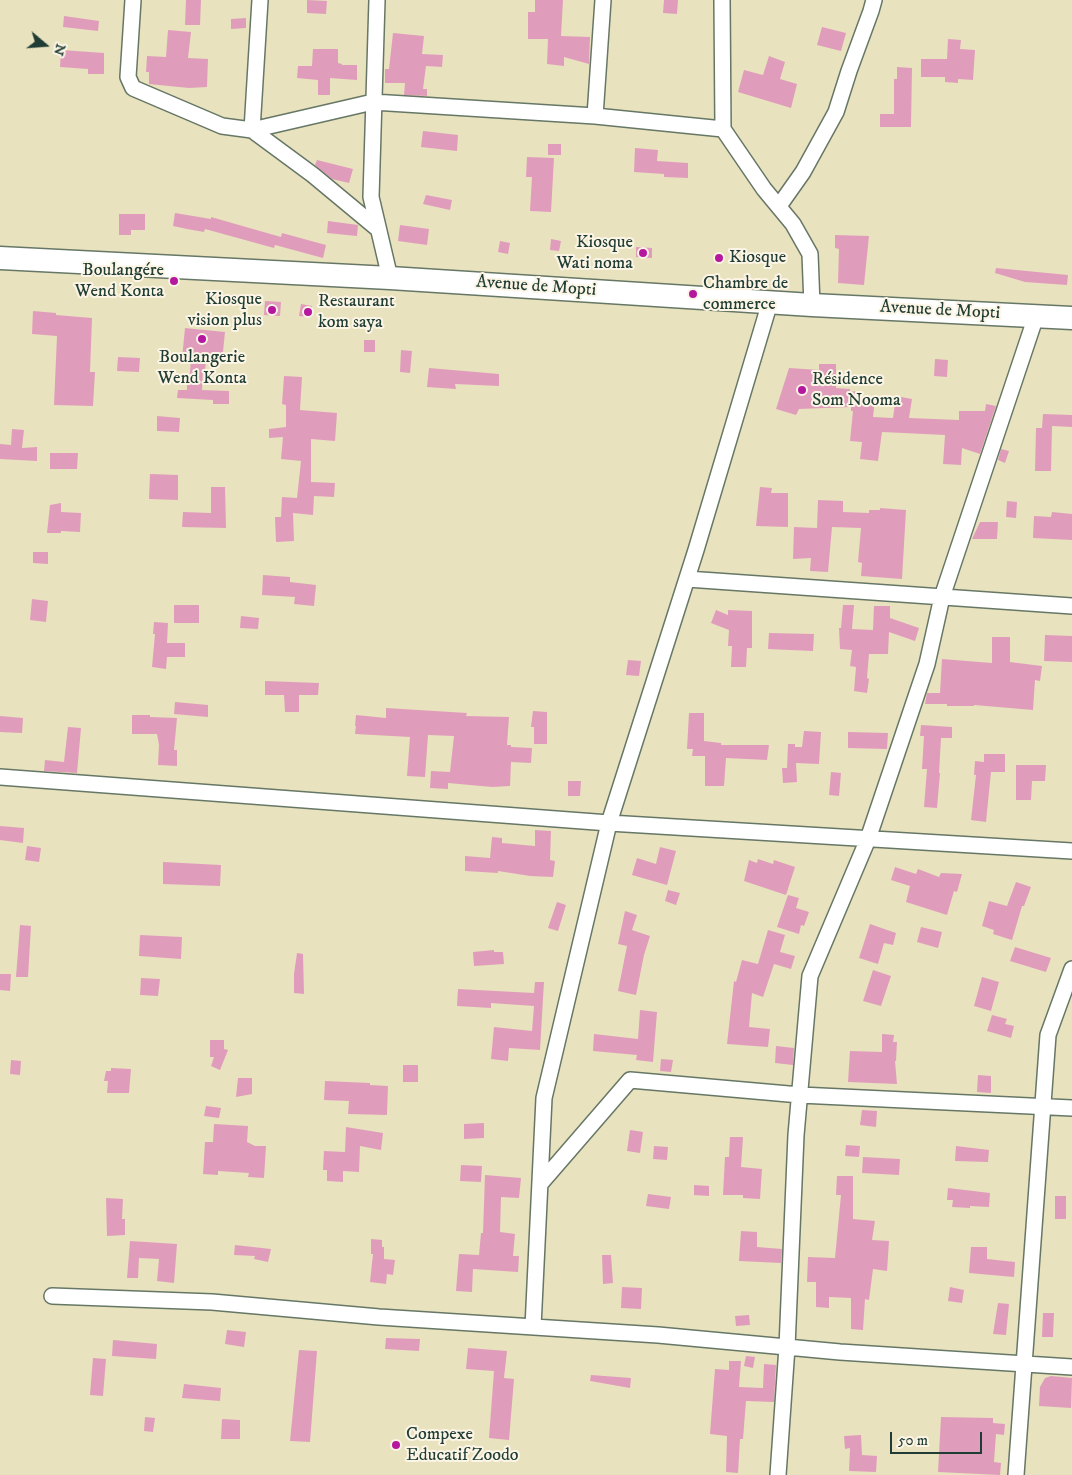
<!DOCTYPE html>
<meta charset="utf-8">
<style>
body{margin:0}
#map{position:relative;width:1072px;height:1475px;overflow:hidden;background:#e9e2bf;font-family:"IM FELL DW Pica",serif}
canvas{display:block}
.north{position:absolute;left:20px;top:20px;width:50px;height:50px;-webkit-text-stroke:4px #fcf5e5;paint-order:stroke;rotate:108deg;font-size:14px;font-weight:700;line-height:20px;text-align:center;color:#1f3d34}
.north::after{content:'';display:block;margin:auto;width:18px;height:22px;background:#1f3d34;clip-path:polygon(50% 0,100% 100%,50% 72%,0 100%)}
.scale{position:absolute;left:890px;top:1432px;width:92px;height:22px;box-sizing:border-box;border:2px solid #1f3d34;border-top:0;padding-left:6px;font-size:15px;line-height:18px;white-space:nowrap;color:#1f3d34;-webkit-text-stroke:4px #fcf5e5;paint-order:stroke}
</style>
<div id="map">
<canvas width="1072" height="1475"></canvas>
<div class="north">N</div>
<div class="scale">50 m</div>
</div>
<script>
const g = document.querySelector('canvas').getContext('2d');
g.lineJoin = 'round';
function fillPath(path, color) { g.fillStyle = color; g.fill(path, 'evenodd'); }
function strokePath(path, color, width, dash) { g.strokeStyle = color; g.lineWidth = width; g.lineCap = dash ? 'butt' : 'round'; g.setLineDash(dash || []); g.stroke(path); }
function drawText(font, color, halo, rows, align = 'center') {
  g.font = font + ' "IM FELL DW Pica",serif'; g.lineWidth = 4; g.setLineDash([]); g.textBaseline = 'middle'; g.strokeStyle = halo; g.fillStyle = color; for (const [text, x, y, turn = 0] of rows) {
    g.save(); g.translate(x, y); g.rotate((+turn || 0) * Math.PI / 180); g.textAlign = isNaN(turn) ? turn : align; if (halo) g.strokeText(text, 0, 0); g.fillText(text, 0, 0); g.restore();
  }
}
fillPath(new Path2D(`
 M186 0H201L200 25H185Z
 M307 0 327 1 326 14 307 13Z
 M535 0H563L561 36 590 37 589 64 564 57V66L547 64 548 39H528V12H535Z
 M664 0H678L677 14 663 13Z
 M64 16 99 21 98 31 63 27Z
 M246 18V28L231 29V19Z
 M822 27 846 33 841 51 817 45Z
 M168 30 191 32 188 58 208 59 207 87 189 88 149 84V72H146L147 56 166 57Z
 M393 33 424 36 422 54 443 55 442 67 426 66 423 89H427V96L404 95 405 83H385V69H389Z
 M948 39 961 40 960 49 975 50 973 80 958 79V83L945 82V77H921V59H947Z
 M313 49H338V63L342 64V65H357V80L330 78V95H318V80L297 78 298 66H312Z
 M61 50 104 53V74H88V69L60 67Z
 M769 56 785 62 780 79 797 84 791 108 738 92 744 70 763 75Z
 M897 67 912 68 911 127H880V114H894V79H897Z
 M423 131 458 135 457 151 421 147Z
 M548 144H561V155H548Z
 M635 148 658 150 657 161 688 163V178L664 177V174L634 172Z
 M527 157 554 158 551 212 530 211 532 177H526Z
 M317 160 353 169 349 183 332 179 315 165Z
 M426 195 452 200 450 210 423 204Z
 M175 213 211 219V217L281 237 282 233 326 245 323 258 275 245 274 248 205 229 204 232 187 229 173 226Z
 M119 214H145V230H131V235H119Z
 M328 221 358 225 357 236 327 233Z
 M400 225 429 229 427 245 398 241Z
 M835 235 869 236 864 285 838 283 839 249 835 248Z
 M551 239 561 241 559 251 550 250Z
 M500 241 510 243 508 254 498 252Z
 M636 247 652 248V258L636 257Z
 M996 268 1068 275 1067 285 1025 282 995 273Z
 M265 301 281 302 280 316 264 315Z
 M301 304 312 306 311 317 299 316Z
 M33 311 56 313V315L92 318 90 372H95L93 406 54 405 57 336 32 334Z
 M185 328 225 332 222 362 206 361 205 370H203L202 390 229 391V404H213V400L177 398 178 390H187V385H189L191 359 182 358Z
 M364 340H375V352H364Z
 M401 350 412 351 410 373 400 372Z
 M118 357 140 358 139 372 117 371Z
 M935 359 948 360 947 377 934 376Z
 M819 364H836V388L850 389V391L860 392 859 398 875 399 873 417 893 418 896 396 912 399 909 418 959 420V411H985L986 404 996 406 980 454 962 448 961 465 943 464 945 435 882 432 878 461 860 459 862 442 850 441 853 411H851V407L799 409 796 415 776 409 789 368 819 370Z
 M429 368 499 374V386L455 384 456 389 427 387Z
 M284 376 302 377 300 410 337 413 335 441 311 439V482L335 483 334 497 314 496 313 515 293 513 294 541 276 542 275 517H281L282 497 297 498 301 461 281 459 283 437 269 438V429L286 427V405L282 404Z
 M1043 414 1072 415V427L1052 426 1051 471H1035L1036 428H1042Z
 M157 416 180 418 179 432 157 431Z
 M12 429 24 430 22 448 37 447V461L0 459V444L11 445Z
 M1001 449 1009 451 1005 463 998 460Z
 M50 453H78L77 469H50Z
 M150 474 178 475V500L149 499Z
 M211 487H225L226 528 182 527 183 512 211 513Z
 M760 487 772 488 771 493H788V527L756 526Z
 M818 500 843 501V512L869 513V510H880V508L906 510 902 579 861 576 862 563 858 562 861 528 832 527 828 572 810 571 811 558 793 559 794 527 817 528Z
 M1007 501 1017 502 1016 518 1006 517Z
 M61 503V512L81 513 80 532 61 531V533H47L50 505Z
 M1052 512 1072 514V540L1033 538 1034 516 1051 517Z
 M980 522H998L997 539H972Z
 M33 552H48V564L33 563Z
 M263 575 290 577V582L316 585 314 606 294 604 295 597 262 595Z
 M32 599 48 601 46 622 30 620Z
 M174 605H199V623H174Z
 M843 605H854L852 629 873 630 874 606H890V618L919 628 915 641 889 632 888 654H869L867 678 869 679 867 693 854 691 856 667 850 666 852 650 840 649 839 628H841Z
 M716 610 728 615V610L752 611V648H747L746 667H731L732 646H728L729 630 711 623Z
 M241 616 259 618 258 629 240 628Z
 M154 622 168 623 167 643H185V657H167L166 669 152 667 155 634H153Z
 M769 633 814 634 813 651 768 649Z
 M1045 635 1072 636V662L1044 661Z
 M992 637H1010V662L1042 666 1040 681 1035 680 1033 710 974 705V706H947V704H925L927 693H940L942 659 992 663Z
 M628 660 641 661 639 676 626 675Z
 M265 681 319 683 318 695H299V712H285L284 695H265Z
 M175 702 208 705V717L174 714Z
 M386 708 467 713 466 716 509 717 507 745H511V747L532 748 531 763 511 762 510 786 492 787 448 783V789L430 788 431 771 450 772 454 736 428 735 425 777 407 776 410 737 355 734 356 726H355L356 715 386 718Z
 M533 711 547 712V744H534V727H531Z
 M689 713H704V741L721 743V745H769L767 760 726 758 724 786H705V756H692L693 749H687Z
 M132 715H150V717L177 718 174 750H177V766L158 765 159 745 157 734H132Z
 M0 716 23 718 22 733 0 732Z
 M921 725 952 727V738H941L939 773H940L937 808 924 807 927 769H922L924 736H920Z
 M68 727 81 728 77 773 44 771 45 760 64 762Z
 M804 731 821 732 819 764 796 763 797 782 783 783 782 768H787L788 744H795V747H802Z
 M848 732 888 733 887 749 848 748Z
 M984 754H1005V772H991L986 822 971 820 976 775H974L975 761 984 762Z
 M1016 765H1046L1045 781H1032L1031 800H1016Z
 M831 772 841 773 839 796 829 795Z
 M568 781H581L580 796H568Z
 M0 826 24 828 23 843 0 840Z
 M535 830 551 831 550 860 555 861 553 877 530 876 498 871V873L465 871V856L490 858 492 837 502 838V843L535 846Z
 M27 846 41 848 39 862 25 860Z
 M660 847 676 851 667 885 632 875 637 858 656 864Z
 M758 859 773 864 774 860 795 867 786 895 744 881 749 860 757 863Z
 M163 862 221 865 220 886 163 884Z
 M895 867 916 874 918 869 939 877 941 873 962 874 957 892 954 891 947 915 906 902 910 886 891 880Z
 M1016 882 1031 887 1024 906H1022L1012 940 993 934 994 930 982 926 989 901 1007 906Z
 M668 890 680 893 676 905 665 901Z
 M788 895 799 898 796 908 809 912 804 926 801 925 799 934 777 927Z
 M557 902 566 905 558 931 548 928Z
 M625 911 637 915 632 930 650 936 644 955 636 995 618 991 627 946 618 944Z
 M870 924 896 933 893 945 884 943 878 964 859 958Z
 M20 925 31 926 28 977H16Z
 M921 927 942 932 938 948 917 942Z
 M768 930 785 935 780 952 795 956 791 969 774 964 763 997 752 993 749 1027 770 1029 768 1047 727 1044 734 981 736 982 742 960 758 964Z
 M140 935 182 937 181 959 139 956Z
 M1015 947 1051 958 1046 972 1010 961Z
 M494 950V952H503L504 964 474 966 473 952Z
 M297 953 303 954 304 994 294 993V974Z
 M873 970 891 976 881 1006 863 1001Z
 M0 974H11L10 991 0 990Z
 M982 977 999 982 991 1011 974 1006Z
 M141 978 160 979 158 996 140 995Z
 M535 982H544L540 1050 509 1048 508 1061 491 1059 494 1027 532 1031 534 1006 491 1003V1008L457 1006 458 989 534 993Z
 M640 1010 657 1012 653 1062 636 1060 637 1055 593 1051 594 1034 638 1039Z
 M992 1015 1007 1019 1005 1024 1014 1026 1011 1038 987 1031Z
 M882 1034 894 1035 893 1042H897L896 1061H895L897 1084 848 1082 850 1051 882 1052Z
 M210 1040H224V1049L228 1050 220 1070 211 1066 214 1057H210Z
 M776 1046 794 1048 793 1065 775 1063Z
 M661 1059 673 1060 671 1072 660 1071Z
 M11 1060 21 1061 20 1075 10 1074Z
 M403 1065H418V1082H403Z
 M111 1068 131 1069 129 1093H107L108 1081H104L106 1071H111Z
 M978 1075 991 1076V1093L977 1092Z
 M238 1078H252V1094L236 1097Z
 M325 1081 370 1083V1085L388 1086 387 1115 348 1114 349 1101 324 1100Z
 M206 1106 221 1108 219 1118 204 1116Z
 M862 1110 877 1111 876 1127 860 1125Z
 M484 1123V1138L464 1139V1124Z
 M214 1124 248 1126 247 1142 255 1146H266L264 1178 248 1177 249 1173 218 1171V1175L203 1174 205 1142H213Z
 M346 1127 383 1133 381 1150 360 1146 359 1172 343 1171V1182L327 1181V1170H323L324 1151 345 1152Z
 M630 1130 643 1132 640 1153 627 1151Z
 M730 1137H743L741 1167 762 1169 760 1199 743 1198V1195H723L725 1157H729Z
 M846 1145 860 1146 859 1157 845 1156Z
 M654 1146 668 1147 667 1160 653 1159Z
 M956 1146 989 1150 988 1162 955 1161Z
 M863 1157 900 1159 899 1175 862 1173Z
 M461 1165 482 1166 481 1182 460 1181Z
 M485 1175 521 1178 519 1198 501 1197 500 1232 515 1234 513 1256H519L518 1272 473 1269 472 1292 456 1291 459 1254 479 1255 481 1233H483Z
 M837 1176H853V1219L875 1221 872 1240 889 1241 887 1271 873 1269 869 1300 865 1299 863 1330 851 1329V1298L829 1297V1308L816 1307V1282H807L808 1257 835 1258 841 1195H836Z
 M694 1185 709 1186V1196L694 1195Z
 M948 1188 990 1193 989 1207 970 1206V1208L952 1207 953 1200H947Z
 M648 1194 671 1197 669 1209 646 1206Z
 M1055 1196H1066V1219H1055Z
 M106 1198 123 1199 122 1219H125V1235L107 1236Z
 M741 1231 757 1232V1247L782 1249 781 1263 739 1261Z
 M371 1239 382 1240V1247H384V1259L395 1260 393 1275 387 1274 386 1284 370 1282 373 1254H371Z
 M130 1241 177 1244 174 1283 157 1281 159 1259 139 1258 138 1278H127Z
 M235 1245 271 1249 268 1262 254 1259 255 1256 234 1255Z
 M971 1247H987V1259L1015 1262 1014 1277 969 1273Z
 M602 1255H611L613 1283 603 1284Z
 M622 1287 642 1288 641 1309 621 1308Z
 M950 1287 964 1290 962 1303 948 1301Z
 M998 1303 1009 1304 1006 1335 993 1334Z
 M1043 1313H1054L1053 1337H1042Z
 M749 1315 750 1325 736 1326 735 1316Z
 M227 1330 246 1332 244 1347 225 1344Z
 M386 1338 420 1339 419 1351 385 1349Z
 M113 1340 157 1344 156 1359 112 1356Z
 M468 1348 507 1351 504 1378 514 1379 509 1440 489 1438 494 1371 466 1369Z
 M299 1350 317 1351 310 1442 290 1441Z
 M746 1356 755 1357 753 1368 744 1366Z
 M93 1358 106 1359 103 1396 90 1395Z
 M729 1361H741L739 1387 763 1388 764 1364 776 1365 774 1402 746 1401 743 1439H740L738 1473 726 1472 727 1436 710 1434 715 1369 729 1370Z
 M591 1375 631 1378 630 1388 590 1381Z
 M1051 1376 1072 1378 1071 1408 1039 1406 1040 1387 1045 1378Z
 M184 1384 221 1388 220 1401 182 1398Z
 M145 1417 155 1418 153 1432 144 1431Z
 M941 1417 993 1418V1423L1005 1424 1004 1435 996 1434 994 1462 1001 1463 1000 1475 938 1472Z
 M222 1419 240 1420V1439H221Z
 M861 1435 862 1455 877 1456 876 1472 849 1471 850 1448 845 1449 844 1436Z`), '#e09dbb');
const street = new Path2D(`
 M133 0 128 77 133 88 222 126 252 130 313 175 378 229
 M260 0 252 130 373 102 595 116 723 129
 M377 0 371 197 390 278
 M722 0 723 129 764 189 793 224 810 254 812 305
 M595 116 603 0
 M779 206 803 172 836 112 849 71 871 11 874 0
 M687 579 1072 606
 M0 777 609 823 1072 851
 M540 1184 630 1080 800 1095 1072 1108
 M52 1296 212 1302 379 1317 658 1335 840 1352 1072 1367
 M533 1327 544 1098 609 823 696 550 770 302
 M778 1475 787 1347 796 1135 810 976 868 839 927 664 942 597 1036 316
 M1016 1475 1048 1035 1072 969`);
const primary = new Path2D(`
 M0 258 390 278 812 305 1072 318`);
strokePath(street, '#667765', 18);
strokePath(primary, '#667765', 25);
strokePath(street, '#fff', 15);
strokePath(primary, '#fff', 22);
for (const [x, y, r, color] of [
 [643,253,5,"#b5179e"],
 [719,258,5,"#b5179e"],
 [174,281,5,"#b5179e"],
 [693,294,5,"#b5179e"],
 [272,310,5,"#b5179e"],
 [308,312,5,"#b5179e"],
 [202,339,5,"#b5179e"],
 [802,390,5,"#b5179e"],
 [396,1445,5,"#b5179e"]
]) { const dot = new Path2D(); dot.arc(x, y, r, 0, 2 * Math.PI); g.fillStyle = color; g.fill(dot); strokePath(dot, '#fcf5e5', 2); }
drawText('18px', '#1f3d34', '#fcf5e5', [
 ["Kiosque",633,243,"right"],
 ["Wati noma",633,264,"right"],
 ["Kiosque",729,258],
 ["Boulangére",164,271,"right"],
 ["Wend Konta",164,292,"right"],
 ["Chambre de",703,284],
 ["commerce",703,305],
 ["Kiosque",262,300,"right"],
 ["vision plus",262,321,"right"],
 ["Restaurant",318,302],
 ["kom saya",318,323],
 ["Boulangerie",202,358,"center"],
 ["Wend Konta",202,379,"center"],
 ["Résidence",812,380],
 ["Som Nooma",812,401],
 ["Compexe",406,1435],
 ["Educatif Zoodo",406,1456]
], 'left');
drawText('18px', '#1f3d34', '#fcf5e5', [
 ["Avenue de Mopti",536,287,4],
 ["Avenue de Mopti",940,311,3]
]);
</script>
